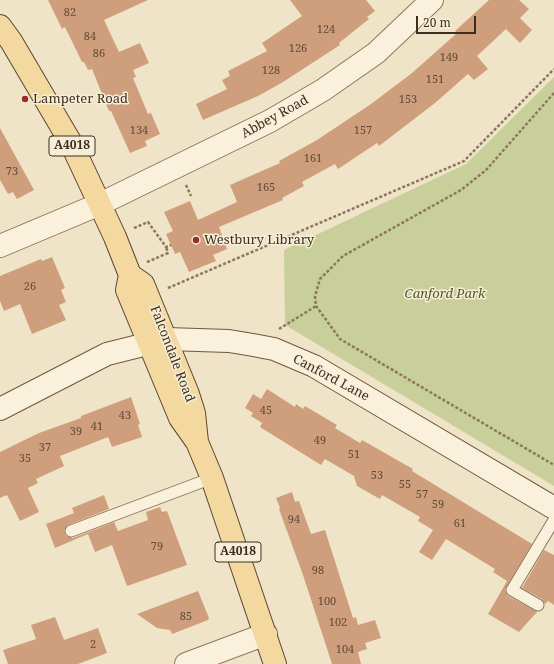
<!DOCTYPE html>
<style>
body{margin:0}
#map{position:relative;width:554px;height:664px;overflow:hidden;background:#f0e4c8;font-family:"Noto Serif",serif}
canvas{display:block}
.scale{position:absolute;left:416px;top:16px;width:60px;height:18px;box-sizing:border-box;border:2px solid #3d2e20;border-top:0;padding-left:5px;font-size:12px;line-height:14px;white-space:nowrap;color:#3d2e20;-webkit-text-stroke:3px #f7eed8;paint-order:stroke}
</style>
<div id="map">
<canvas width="554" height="664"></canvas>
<div class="scale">20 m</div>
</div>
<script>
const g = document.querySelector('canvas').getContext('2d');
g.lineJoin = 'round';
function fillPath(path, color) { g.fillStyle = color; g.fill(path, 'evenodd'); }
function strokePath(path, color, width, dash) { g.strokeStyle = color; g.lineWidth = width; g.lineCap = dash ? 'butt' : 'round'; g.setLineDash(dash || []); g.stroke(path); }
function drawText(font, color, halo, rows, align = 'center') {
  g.font = font + ' "Noto Serif",serif'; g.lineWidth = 3; g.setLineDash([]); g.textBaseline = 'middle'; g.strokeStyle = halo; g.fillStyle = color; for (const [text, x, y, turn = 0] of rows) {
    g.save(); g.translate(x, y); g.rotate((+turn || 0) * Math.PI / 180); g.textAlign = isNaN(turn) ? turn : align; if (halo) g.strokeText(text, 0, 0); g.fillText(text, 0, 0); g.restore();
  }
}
fillPath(new Path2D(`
 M554 77V486L285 325 284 250 466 164Z`), '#c9cf9b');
fillPath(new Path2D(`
 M48 0H148L104 20 119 52 140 43 149 63 133 70 136 77 133 78 148 114 151 113 160 134 145 141 147 146 130 153 111 111H109L92 69 88 70 84 62H82L65 27 62 29Z
 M290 0H366L375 11 367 17 369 19 339 43 340 45 283 82 258 96 203 120 196 104 227 89 222 80 230 76 228 71 267 51 262 43 302 16Z
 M489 0H519L529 9 520 18 532 30 520 43 506 29 477 56 488 69 474 80 468 74 435 103 379 146 377 143 338 169 335 164 302 182 304 186 282 198 283 200 219 227 227 249 213 255 216 261 189 272 180 252 175 254 166 234 173 231 164 212 190 201 198 220 237 202 230 185 280 163 279 161 317 140 371 104 412 73 457 33 455 31Z
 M0 128 34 190 17 199 13 192 8 194 0 180Z
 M52 257 65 288 61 290 66 302 59 305 66 320 32 334 20 304 4 311 0 301V276L41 259 42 261Z
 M267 389 295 407 296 404 303 409 305 406 337 425 335 428 360 443 362 440 413 469 412 471 532 544 505 590 508 596 537 612 519 632 488 614 507 581 493 572 495 569 446 539 432 560 419 552 433 530 418 521 420 517 382 495 380 499 357 486 354 476 325 459 321 465 260 427 262 423 251 416 253 413 245 408 253 394 261 399Z
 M131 397 140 424 138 425 142 437 112 447 108 437 60 456 64 466 36 479 38 483 28 488 39 512 20 521 7 495 0 498V452L39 433 81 418V416Z
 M292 492 295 502 299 501 311 534 325 530 353 618 356 617 358 625 375 620 381 638 365 643 367 649 358 652 361 664H332L303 575 279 509 280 508 276 498Z
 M104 495 109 509 68 525 64 530 66 536 73 538 114 522 118 531 148 520 146 512 160 507 162 512 167 511 187 565 127 586 112 545 95 552 88 534 55 548 46 524 74 513 72 508Z
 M544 550 554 555V605L548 601 545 604 542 599 522 588Z
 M198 591 209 618 208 620 172 634 170 630 157 628 137 614Z
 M55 617 64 640 98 628 107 653 78 664H8L3 650 36 639 31 625Z`), '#cf9f7d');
const lane = new Path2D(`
 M71 531 212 478
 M538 605 512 590 554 520`);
const street = new Path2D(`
 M0 246 100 204 270 121 323 90 376 53 432 0
 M186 664 266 634`);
const secondary = new Path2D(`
 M0 409 107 354 167 339 229 341 253 345 274 349 314 366 554 508`);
const primary = new Path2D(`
 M0 26 11 41 71 143 115 237 130 275 143 284 188 394 194 413 197 442
 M130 275 127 290 180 418 197 442 212 478 275 664`);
strokePath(lane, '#8d765c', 13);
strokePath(street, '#8d765c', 24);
strokePath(secondary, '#6f573f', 24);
strokePath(primary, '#5b4430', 24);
strokePath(new Path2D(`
 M554 93 486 170 461 190 343 256 320 279 315 296 316 306 340 339 554 465
 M186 185 191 196
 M134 228 148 222 166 247 171 245
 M147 262 168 253 166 247
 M168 288 464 161 554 69
 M279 329 316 306`), '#8d765c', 2.5, [3, 2]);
strokePath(lane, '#faf1dc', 11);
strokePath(street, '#faf1dc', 22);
strokePath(secondary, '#faf1dc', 22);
strokePath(primary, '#f3d9a0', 22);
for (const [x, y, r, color] of [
 [25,99,4,"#9e2a2b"],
 [196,240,4,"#9e2a2b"]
]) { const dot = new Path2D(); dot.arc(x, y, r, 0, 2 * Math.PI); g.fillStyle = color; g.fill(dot); strokePath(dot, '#f7eed8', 1.5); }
drawText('11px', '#624a37', null, [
 ["82",70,13],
 ["124",326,30],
 ["84",90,37],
 ["126",298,49],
 ["86",99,54],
 ["149",449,58],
 ["128",271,71],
 ["151",435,80],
 ["153",408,100],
 ["134",139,131],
 ["157",363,131],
 ["161",313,159],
 ["73",12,172],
 ["165",266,188],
 ["26",30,287],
 ["45",266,411],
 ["43",125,416],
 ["41",97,427],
 ["39",76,432],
 ["49",320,441],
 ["37",45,448],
 ["51",354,455],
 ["35",25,459],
 ["53",377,476],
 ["55",405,485],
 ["57",422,495],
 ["59",438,505],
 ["94",294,520],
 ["61",460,524],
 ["79",157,547],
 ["98",318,571],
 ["100",327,602],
 ["85",186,617],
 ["102",338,623],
 ["2",93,645],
 ["104",345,650]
]);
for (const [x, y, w] of [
 [72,146,46],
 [238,552,46]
]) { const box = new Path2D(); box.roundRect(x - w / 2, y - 10, w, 20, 3); g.fillStyle = '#f7eed8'; g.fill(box); strokePath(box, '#3d2e20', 1); }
drawText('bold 12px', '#3d2e20', null, [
 ["A4018",72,146],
 ["A4018",238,552]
]);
drawText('13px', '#3d2e20', '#f7eed8', [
 ["Lampeter Road",33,99],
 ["Westbury Library",204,240]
], 'left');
drawText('13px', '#3d2e20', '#f7eed8', [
 ["Abbey Road",275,117,-29],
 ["Falcondale Road",172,354,69],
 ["Canford Lane",331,378,28]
]);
drawText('italic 13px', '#4d5a26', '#f7eed8', [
 ["Canford Park",445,294]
]);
</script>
